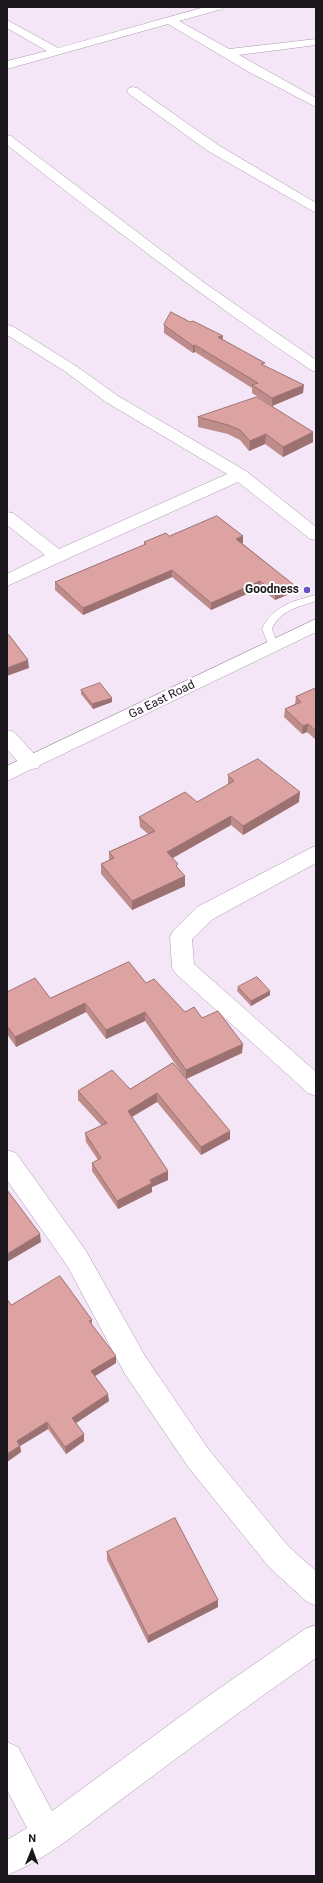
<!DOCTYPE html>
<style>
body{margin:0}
#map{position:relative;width:323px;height:1883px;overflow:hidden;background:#f4e5f7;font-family:Roboto,sans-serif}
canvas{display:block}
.frame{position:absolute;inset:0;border:8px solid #1c171d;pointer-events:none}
.north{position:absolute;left:12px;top:1831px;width:40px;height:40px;-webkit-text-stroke:3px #fff;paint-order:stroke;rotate:1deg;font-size:11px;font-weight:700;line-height:16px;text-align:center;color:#1c171d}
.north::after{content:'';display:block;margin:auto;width:14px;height:18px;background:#1c171d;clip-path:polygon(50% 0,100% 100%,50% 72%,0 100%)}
</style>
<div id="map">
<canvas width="323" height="1883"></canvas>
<div class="frame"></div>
<div class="north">N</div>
</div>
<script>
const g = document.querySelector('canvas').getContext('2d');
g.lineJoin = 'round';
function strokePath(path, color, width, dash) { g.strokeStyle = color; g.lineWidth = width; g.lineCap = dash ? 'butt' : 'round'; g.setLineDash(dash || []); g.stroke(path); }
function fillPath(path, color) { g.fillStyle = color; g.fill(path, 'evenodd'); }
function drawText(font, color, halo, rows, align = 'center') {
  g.font = font + ' Roboto,sans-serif'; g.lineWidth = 4; g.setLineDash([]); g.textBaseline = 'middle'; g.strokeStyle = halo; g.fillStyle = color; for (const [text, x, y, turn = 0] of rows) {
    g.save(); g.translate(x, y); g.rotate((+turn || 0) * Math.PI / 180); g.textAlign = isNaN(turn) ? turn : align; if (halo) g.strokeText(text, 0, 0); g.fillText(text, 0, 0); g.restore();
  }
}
const lane = new Path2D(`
 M316 595V601C298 607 280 610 272 629L278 646 273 649 270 648 262 629C273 606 292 601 316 595Z`);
const street = new Path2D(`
 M205 7H224L222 9 179 21 229 49 316 39V45L239 55 316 98V107L249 72 168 24 7 69V61L47 51 7 28V20L58 48Z
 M133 87 137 88 218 145 316 203V213L208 151 129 94 127 91 129 88Z
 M7 135 11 136 203 282 316 360V372L311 370C206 300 106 223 7 145Z
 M7 325 12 326 76 366 118 396 246 471 316 527V540L310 539 238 482 7 586V574L45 555 7 525V512L13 513 59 549 227 474 106 402 66 372 7 335Z
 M7 730 14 732 38 758 41 763 38 768C23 772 16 759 7 749Z
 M316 846V863L213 919 192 939 194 964 316 1072V1096L308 1093 175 973 172 967 170 937 173 931 197 907 309 849Z
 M7 1150 16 1153 86 1251 145 1356 209 1450 289 1547 316 1571V1606L306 1601 269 1567 189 1468 125 1374 68 1267 7 1180Z
 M316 1625V1658C253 1702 191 1747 130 1793 91 1821 52 1857 7 1875V1840L27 1828 7 1790V1742L18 1747 52 1811 204 1699 305 1629Z`);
const secondary = new Path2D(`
 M316 619V632L7 781V766Z`);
strokePath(lane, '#a99bac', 1);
strokePath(street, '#a99bac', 1);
strokePath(secondary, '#a99bac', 1);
fillPath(lane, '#fff');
fillPath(street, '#fff');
fillPath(secondary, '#fff');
fillPath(new Path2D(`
 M164 325 223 340 265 366 303 393 272 406 252 393V388L195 352 193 353 164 333Z
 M198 417 313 432V442L283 457 265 444 249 451 240 440 228 434 198 427Z
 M315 431H316V440L315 439Z
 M169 536H243V543H242L294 585V592L275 600 260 588 211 610 172 577 83 615 55 590V582L144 545V542Z
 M316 688V740L307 732 302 734 284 717 285 709 295 704 296 697Z
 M81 690 112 702 93 709 81 694Z
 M228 775 299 802 243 835 231 825 173 858 178 868 185 876V886L132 910 101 874V864L109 860V852L148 834 140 827 139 817 197 802 228 785Z
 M238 987 270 991V995L251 1006 237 991Z
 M7 992 50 998 185 1012 202 1018 242 1053 186 1079 145 1021 106 1039 86 1012 16 1047 7 1034Z
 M173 1063 230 1139 201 1155 157 1102 132 1117 168 1180 152 1187V1192L118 1209 92 1171V1163L98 1160 86 1142 85 1133 102 1126 78 1100V1091L130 1089Z
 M7 1299 11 1305 92 1320V1325L116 1363 95 1376 109 1401 76 1423 84 1434V1441L66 1454 48 1429 20 1446 21 1452 7 1462Z
 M107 1552 218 1607 148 1643 107 1560Z`), '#be8c8b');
fillPath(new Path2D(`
 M223 336 222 343 218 337Z
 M195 345V352L193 353V346Z
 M304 385 303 393 272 406V398Z
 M313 432V442L283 457V447Z
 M266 434 265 444 249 451 250 441Z
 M243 536V543L236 546V539Z
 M172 570V577L83 615V608Z
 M260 581V588L211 610V603Z
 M294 585V592L275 600V593Z
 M28 660 29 668 7 676V668Z
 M112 698V702L93 709 92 704Z
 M308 724 307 732 302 734 303 726Z
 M300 792 299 802 243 835V826Z
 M231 816V825L167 861V852Z
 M185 876V886L132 910V901Z
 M270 991V995L251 1006V1001Z
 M85 1003 86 1012 16 1047 15 1037Z
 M145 1012V1021L106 1039V1030Z
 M243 1044 242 1053 186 1079V1070Z
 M157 1093V1102L128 1119V1111Z
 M230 1131V1139L201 1155V1147Z
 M168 1171V1180L152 1187V1192L118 1209 117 1201 150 1180Z
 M40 1234 41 1242 7 1262V1254Z
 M116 1356V1363L92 1378 91 1371Z
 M108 1394 109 1401 73 1425 72 1418Z
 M47 1422 48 1429 20 1446 21 1452 7 1462V1454L17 1441Z
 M84 1434V1441L66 1454 65 1447Z
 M218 1600V1607L148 1643V1636Z`), '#9b7271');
const building = new Path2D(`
 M171 312 190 322 193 321 223 336 218 337 265 363 261 364 304 385 272 398 252 385 258 383 195 345 193 346 164 325Z
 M257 397 313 432 283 447 266 434 250 441 240 430 228 425 198 417Z
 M217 516 243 536 236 539 294 585 275 593 260 581 211 603 172 570 83 608 55 582 146 544 144 542 166 533 169 536Z
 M9 635 28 660 7 668V636Z
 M100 683 112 698 92 704 81 690Z
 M316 688V731L308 724 303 726 285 709 301 702 296 697Z
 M258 759 300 792 243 826 231 816 167 852 178 864 176 866 185 876 132 901 101 864 114 858 109 852 155 831 139 817 185 792 197 802 234 781 228 775Z
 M129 962 146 983 154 979 185 1012 194 1007 202 1018 218 1011 243 1044 186 1070 145 1012 106 1030 85 1003 15 1037 7 1026V992L35 978 50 998Z
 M257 977 270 991 251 1001 238 987Z
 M173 1063 230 1131 201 1147 157 1093 128 1111 168 1171 150 1180 152 1183 117 1201 92 1163 101 1158 85 1133 107 1123 78 1091 112 1070 130 1089Z
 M7 1190 40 1234 7 1254Z
 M60 1276 92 1320 89 1321 116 1356 91 1371 108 1394 72 1418 84 1434 65 1447 47 1422 17 1441 20 1446 7 1454V1299L11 1305Z
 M175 1518 218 1600 148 1636 107 1552Z`);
fillPath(building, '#dda3a2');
strokePath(building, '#9b7271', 1);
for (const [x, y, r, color] of [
 [307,590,4,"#6550c9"]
]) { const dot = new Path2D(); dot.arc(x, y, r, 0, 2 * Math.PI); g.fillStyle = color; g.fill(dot); strokePath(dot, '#fff', 1.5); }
drawText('bold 12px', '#1c171d', '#fff', [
 ["Goodness",299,590]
], 'right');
drawText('12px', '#1c171d', '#fff', [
 ["Ga East Road",162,700,-26]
]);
</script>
